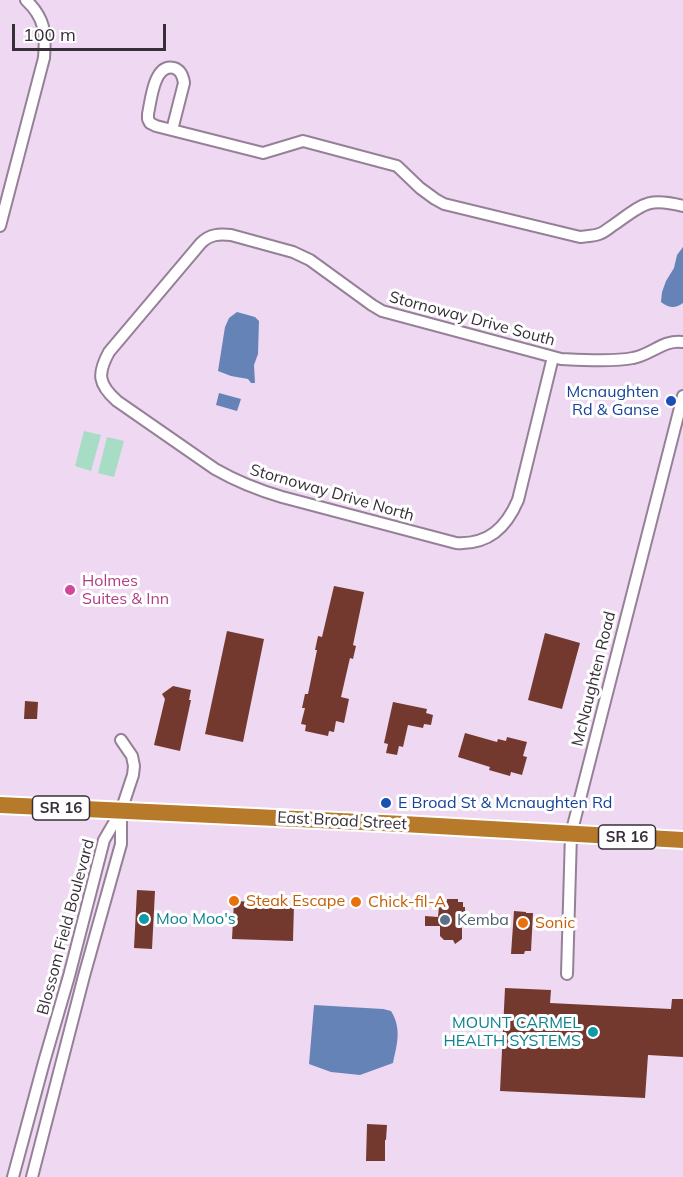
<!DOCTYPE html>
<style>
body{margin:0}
#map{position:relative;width:683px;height:1177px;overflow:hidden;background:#efd8f1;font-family:Mulish,sans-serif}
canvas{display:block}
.scale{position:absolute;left:12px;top:24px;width:154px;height:27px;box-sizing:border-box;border:3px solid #372f38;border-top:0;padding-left:8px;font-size:18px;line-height:21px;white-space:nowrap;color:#372f38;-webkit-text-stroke:4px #fff;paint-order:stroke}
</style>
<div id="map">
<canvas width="683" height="1177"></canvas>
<div class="scale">100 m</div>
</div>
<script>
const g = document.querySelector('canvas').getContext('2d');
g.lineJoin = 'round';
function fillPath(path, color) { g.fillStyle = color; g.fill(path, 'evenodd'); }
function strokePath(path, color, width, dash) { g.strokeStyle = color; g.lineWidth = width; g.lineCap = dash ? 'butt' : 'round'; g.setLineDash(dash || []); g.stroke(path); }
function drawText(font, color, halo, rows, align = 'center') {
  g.font = font + ' Mulish,sans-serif'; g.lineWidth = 6; g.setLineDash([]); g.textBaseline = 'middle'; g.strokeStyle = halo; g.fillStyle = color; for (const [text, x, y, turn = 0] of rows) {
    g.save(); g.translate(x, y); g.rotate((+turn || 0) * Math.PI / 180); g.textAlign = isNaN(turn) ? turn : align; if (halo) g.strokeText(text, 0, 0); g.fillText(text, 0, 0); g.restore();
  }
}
fillPath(new Path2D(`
 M84 431 101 435 91 471 75 466Z
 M107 437 124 441 114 477 98 473Z`), '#a7ddc4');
fillPath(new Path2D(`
 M683 247V303C675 309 669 308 661 302L662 292 666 281 674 268 677 255Z
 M237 312 255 317 259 321 258 354 254 365 255 383H251L248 379 231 376 218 371 225 327 229 318Z
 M219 393 241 399 237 411 216 405Z
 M314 1005 383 1009 391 1011C402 1029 397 1044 393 1063L360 1075 331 1072 309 1064Z`), '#6683b7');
fillPath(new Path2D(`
 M334 586 364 592 353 645 356 646 353 659 350 658 341 697 349 699 344 723 336 721 334 732 329 731 328 736 305 731 306 725 301 724 305 708H302L305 694H308L317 650H315L318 636 322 637Z
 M227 631 264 639 243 742 205 734Z
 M545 633 580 643 562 709 528 700Z
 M173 686 191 690 189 700H191L180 751 154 745 165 699 162 694Z
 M25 701 38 702 37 719H24Z
 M393 702 427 709 426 713 433 715 431 725 424 724 423 728 408 725 403 747 399 746 397 755 386 753 388 744 384 743Z
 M465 733 497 742 498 739 506 741 507 737 527 742 523 756 527 757 522 775 511 772 510 776 489 770 490 767 458 757Z
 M137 890 155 891 152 949 134 948Z
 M447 899H458V902H463V907H465V924H462V939L455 944 453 940H444L440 936V926H425V916L438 917 439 906H442V900L447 901Z
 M234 901 294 904 293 941 232 939Z
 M514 911 526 912V913H533L531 951H525L524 954H511Z
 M505 988 551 990 550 1003 671 1009 672 999H683V1057L648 1055 645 1098 500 1091Z
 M367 1124 387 1125 386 1140H385V1161H366Z`), '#74392e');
const minor = new Path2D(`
 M172 130 184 83C183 76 181 70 174 68 154 63 151 100 148 114V119L150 123 156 126 263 153 303 141 397 166 420 188 435 199 444 204 580 237C586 236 594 236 599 234 604 233 610 227 615 224 643 204 648 197 683 206
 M0 226 44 58C46 33 45 18 26 0
 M553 357 518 500C506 528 488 545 456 543L282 497C258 490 236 481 215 469L117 401C98 384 97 374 109 352L201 243C210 234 219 234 231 235L293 252 310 260 372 305 382 311 561 359C582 360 613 362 633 358 651 355 664 339 683 342
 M567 974 571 834 683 396
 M13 1177 44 1062 69 976 104 840 121 811 133 775 134 766 132 756 121 740
 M32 1177 84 976 121 844V811`);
const highway = new Path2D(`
 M0 805 403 824 683 840`);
strokePath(minor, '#958097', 14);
strokePath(highway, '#fff', 20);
strokePath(minor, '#fff', 10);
strokePath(highway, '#b67a2a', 16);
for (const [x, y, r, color] of [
 [671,401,6,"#1a4fb4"],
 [70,590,6,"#d1479c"],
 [386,803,6,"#1a4fb4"],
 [234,901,6,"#e8710a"],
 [356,902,6,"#e8710a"],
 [144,919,6,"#0f9aa8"],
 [445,920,6,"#5c6f8a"],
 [523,923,6,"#e8710a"],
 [593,1032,6,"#0f9aa8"]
]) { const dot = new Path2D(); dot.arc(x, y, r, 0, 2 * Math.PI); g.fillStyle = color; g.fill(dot); strokePath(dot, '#fff', 2); }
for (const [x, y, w] of [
 [61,808,57],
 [627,837,57]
]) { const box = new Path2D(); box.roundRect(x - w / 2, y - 12, w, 24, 4.5); g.fillStyle = '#fff'; g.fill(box); strokePath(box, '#372f38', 1.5); }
drawText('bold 15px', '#372f38', null, [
 ["SR 16",61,808],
 ["SR 16",627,837]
]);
drawText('16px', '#372f38', '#fff', [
 ["Stornoway Drive South",472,319,15],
 ["Stornoway Drive North",332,493,16],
 ["McNaughten Road",594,679,-76],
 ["East Broad Street",342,821,3],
 ["Blossom Field Boulevard",66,927,-75]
]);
drawText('16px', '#164399', '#fff', [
 ["Mcnaughten",659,392],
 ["Rd & Ganse",659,410],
 ["E Broad St & Mcnaughten Rd",398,803,"left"]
], 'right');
drawText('16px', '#b23c85', '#fff', [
 ["Holmes",82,581],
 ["Suites & Inn",82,599]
], 'left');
drawText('16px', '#c56008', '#fff', [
 ["Steak Escape",246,901],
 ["Chick-fil-A",368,902],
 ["Sonic",535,923]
], 'left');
drawText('16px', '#0d838f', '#fff', [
 ["Moo Moo's",156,919],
 ["MOUNT CARMEL",581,1023,"right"],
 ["HEALTH SYSTEMS",581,1041,"right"]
], 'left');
drawText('16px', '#4e5e75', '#fff', [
 ["Kemba",457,920]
], 'left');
</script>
